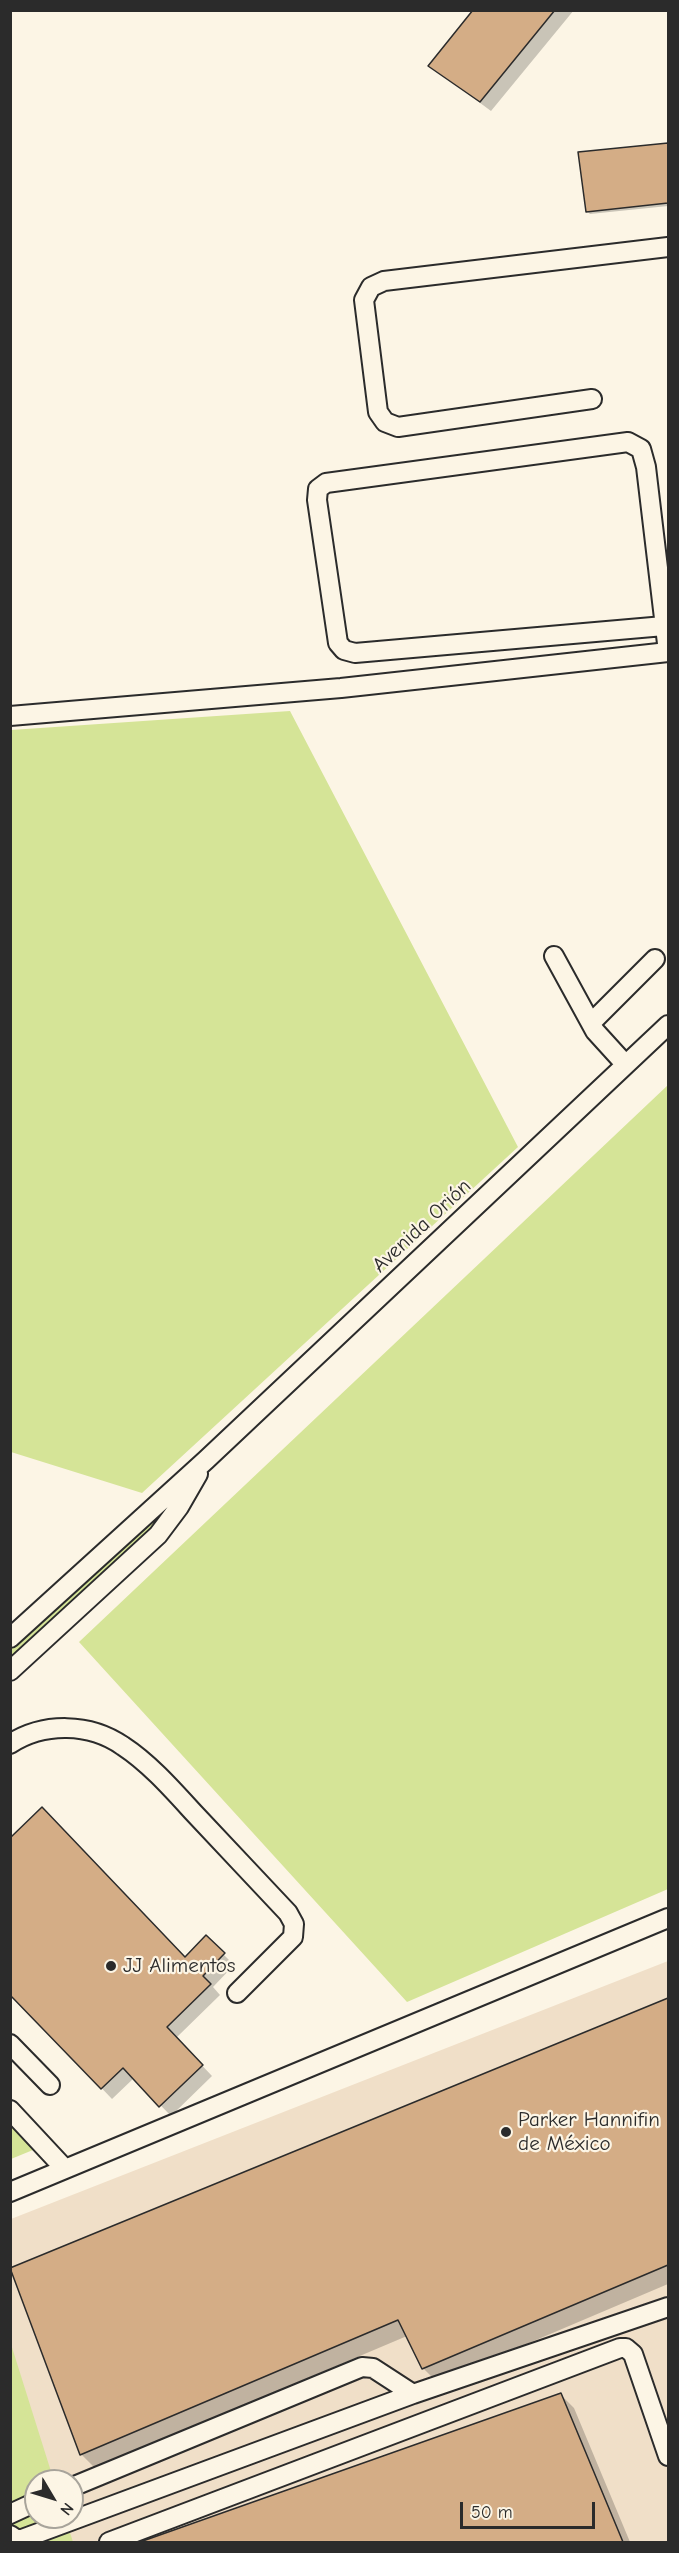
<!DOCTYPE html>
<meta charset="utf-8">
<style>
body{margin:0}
#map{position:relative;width:679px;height:2553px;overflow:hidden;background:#fcf5e5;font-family:"Comic Neue",sans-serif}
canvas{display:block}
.frame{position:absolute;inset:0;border:12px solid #2b2b2b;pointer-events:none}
.north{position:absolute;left:24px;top:2469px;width:60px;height:60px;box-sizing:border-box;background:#fcf5e5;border:2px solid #a8a49b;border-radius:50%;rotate:128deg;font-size:16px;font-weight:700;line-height:24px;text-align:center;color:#2b2b2b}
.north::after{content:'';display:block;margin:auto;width:21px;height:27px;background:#2b2b2b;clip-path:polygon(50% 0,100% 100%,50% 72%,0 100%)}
.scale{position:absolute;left:460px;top:2502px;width:135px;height:27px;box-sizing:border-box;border:3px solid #2b2b2b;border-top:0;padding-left:8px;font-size:18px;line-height:21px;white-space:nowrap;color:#2b2b2b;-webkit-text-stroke:4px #fcf5e5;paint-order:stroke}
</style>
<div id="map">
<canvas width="679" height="2553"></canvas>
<div class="frame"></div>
<div class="north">N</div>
<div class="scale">50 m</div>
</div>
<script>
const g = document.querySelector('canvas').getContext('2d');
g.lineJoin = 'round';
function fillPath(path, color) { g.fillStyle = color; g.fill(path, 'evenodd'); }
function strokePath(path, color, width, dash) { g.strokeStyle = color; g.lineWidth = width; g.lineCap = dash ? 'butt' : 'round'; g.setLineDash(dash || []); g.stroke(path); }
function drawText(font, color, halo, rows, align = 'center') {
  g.font = font + ' "Comic Neue",sans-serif'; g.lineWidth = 4.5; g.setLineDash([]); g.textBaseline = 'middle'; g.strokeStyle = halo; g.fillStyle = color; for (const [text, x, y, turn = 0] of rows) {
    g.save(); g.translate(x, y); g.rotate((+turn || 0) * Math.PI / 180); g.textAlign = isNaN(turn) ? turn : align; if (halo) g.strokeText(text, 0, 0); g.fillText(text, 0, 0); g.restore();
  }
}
fillPath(new Path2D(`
 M668 1961V2542H11V2219ZM36 2481H72V2517H36Z`), '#f0dfc8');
fillPath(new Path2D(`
 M290 711 518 1147 142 1493 11 1452V730Z
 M668 1085V1889L407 2002 79 1642Z
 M154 1514 155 1524 138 1542 11 1660V1644Z
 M11 2104 50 2143 11 2159Z
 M10 2341 54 2481H36V2517H65L73 2542H11Z`), '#d5e497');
fillPath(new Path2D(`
 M475 10H574L491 111 430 66Z
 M668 145V206L590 214 587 211 580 154Z
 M206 1937 234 1965 213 1987 220 1995 176 2038 212 2076 171 2116 134 2078 112 2099 10 1992 185 1959Z
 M668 2000V2284L437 2382 423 2368 407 2336 95 2468 81 2454 12 2269Z
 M560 2394 574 2408 630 2542H145Z`), '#0003');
const building = new Path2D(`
 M473 10H555L480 102 428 66Z
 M668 143V203L586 212 578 152Z
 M42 1807 185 1957 206 1935 225 1953 203 1976 211 1984 167 2027 203 2065 159 2107 123 2068 101 2089 10 1995V1838Z
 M668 1998V2265L422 2369 398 2320 80 2455 10 2268Z
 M561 2393 623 2542H140Z`);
fillPath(building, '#d4ad86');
strokePath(building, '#2b2b2b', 1.5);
const minor = new Path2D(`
 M592 399 398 427 385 422 378 412 364 300 371 287 384 281 668 247
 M664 626 355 653 344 650 338 643 317 500 318 489 326 483 628 442 641 449 646 467 668 652
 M10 716 341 688 668 652
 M554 956 595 1031 625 1064
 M591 1023 655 959
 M10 1638 206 1460 668 1025
 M10 1671 158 1535 179 1507 198 1474
 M10 1744C44 1722 90 1723 123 1746 149 1763 172 1789 193 1812 225 1846 256 1879 288 1913L294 1924 293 1937 237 1993
 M10 2044 50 2085
 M10 2110 65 2169
 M10 2192 668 1918
 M72 2487 362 2367 373 2368 413 2394
 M10 2514 36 2502
 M10 2535 16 2539H22L413 2394 668 2307
 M109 2542 620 2348H626L633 2354 668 2456`);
strokePath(minor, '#2b2b2b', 22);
strokePath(minor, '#fcf5e5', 18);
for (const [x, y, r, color] of [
 [111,1966,6,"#2b2b2b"],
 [506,2132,6,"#2b2b2b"]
]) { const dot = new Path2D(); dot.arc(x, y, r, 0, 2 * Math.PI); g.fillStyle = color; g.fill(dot); strokePath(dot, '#fcf5e5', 2); }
drawText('21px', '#2b2b2b', '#fcf5e5', [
 ["Avenida Orión",422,1226,-43]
]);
drawText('21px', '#2b2b2b', '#fcf5e5', [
 ["JJ Alimentos",123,1966],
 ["Parker Hannifin",518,2120],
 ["de México",518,2144]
], 'left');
</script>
